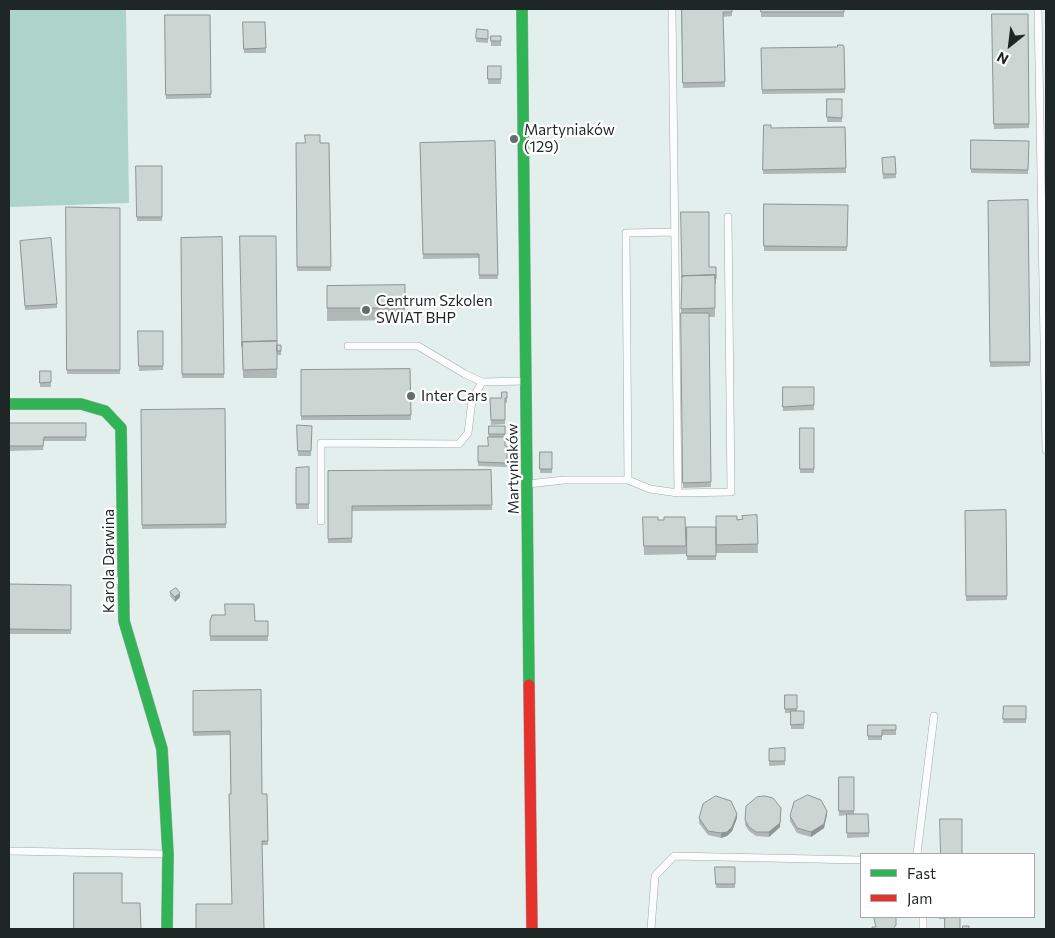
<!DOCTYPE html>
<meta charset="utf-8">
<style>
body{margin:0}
#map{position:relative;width:1055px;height:938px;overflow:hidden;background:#e3efec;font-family:Commissioner,sans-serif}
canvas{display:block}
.frame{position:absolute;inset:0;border:10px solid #1e2725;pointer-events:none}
.legend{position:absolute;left:860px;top:853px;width:175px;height:65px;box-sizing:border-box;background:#fff;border:1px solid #a5a9a8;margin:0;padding:6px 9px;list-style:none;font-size:15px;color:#1e2725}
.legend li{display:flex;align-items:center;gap:10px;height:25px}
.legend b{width:25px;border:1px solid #a5a9a8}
.north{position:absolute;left:985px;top:20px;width:50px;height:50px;-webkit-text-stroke:4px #fff;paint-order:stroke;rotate:209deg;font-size:14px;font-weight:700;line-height:20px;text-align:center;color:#1e2725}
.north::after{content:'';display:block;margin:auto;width:18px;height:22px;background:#1e2725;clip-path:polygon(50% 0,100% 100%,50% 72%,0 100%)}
</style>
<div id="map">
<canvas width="1055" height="938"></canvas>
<div class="frame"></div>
<ul class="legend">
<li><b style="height:6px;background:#30b455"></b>Fast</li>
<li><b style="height:6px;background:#e5322d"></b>Jam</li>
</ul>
<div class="north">N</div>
</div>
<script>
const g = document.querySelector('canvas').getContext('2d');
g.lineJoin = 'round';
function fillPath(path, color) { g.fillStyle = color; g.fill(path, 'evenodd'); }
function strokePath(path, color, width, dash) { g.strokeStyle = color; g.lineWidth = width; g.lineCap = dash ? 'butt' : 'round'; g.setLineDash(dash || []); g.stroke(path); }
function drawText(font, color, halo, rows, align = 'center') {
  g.font = font + ' Commissioner,sans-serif'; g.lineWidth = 4.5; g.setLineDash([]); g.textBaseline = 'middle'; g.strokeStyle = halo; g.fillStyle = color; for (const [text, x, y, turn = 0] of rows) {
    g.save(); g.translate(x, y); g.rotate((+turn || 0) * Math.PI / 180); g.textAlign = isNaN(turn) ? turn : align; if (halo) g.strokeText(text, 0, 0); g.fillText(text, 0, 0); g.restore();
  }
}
fillPath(new Path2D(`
 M9 9H126L129 203 9 207Z`), '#aed4c9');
const lane = new Path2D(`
 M672 9 678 493
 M1038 9 1046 450
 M348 346H418L465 374 482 382
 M628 480 626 233 674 232
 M528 484 564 480H628L650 489 678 493 731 492 728 217
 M321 521V443L459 444 468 433 472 400 482 382 524 381
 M108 580 121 581
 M9 851 166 854
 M917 854 934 716
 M923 917V929
 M651 929 655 876 674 856 861 860`);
const fast = new Path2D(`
 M522 9 529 685
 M9 404H81L105 411 121 428 124 621 162 749 168 854 167 929`);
const jam = new Path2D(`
 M529 685 532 929`);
strokePath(lane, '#a1aba8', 8);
strokePath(fast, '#a1aba8', 12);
strokePath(jam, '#a1aba8', 12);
strokePath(lane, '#fbfdfc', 7);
strokePath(fast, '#30b455', 11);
strokePath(jam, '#e5322d', 11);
fillPath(new Path2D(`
 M681 9H732V16L723 17 725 87 683 88Z
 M761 9H844V17H761Z
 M992 14H1028L1029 128 994 129Z
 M165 15H210L211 98 166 99Z
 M243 22H265L266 53H244Z
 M488 30V43L476 42V38Z
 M491 36H501V46H491Z
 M844 47 845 93 762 94 761 48Z
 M488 66H501V84H488Z
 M827 99H842V122H827Z
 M764 125 771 128 845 127 846 173 763 174Z
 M971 140 1029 141 1028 174 971 173Z
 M495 141 498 279H479V258L423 259 420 143Z
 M296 143H329L331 271H297Z
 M895 157 896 178 883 179 882 158Z
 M136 166H162V221H137Z
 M1028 200 1030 366 990 367 988 201Z
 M764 204 848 205 847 251H764Z
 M66 207 120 208V374H67Z
 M240 236 277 345 281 351V355H277V378H243Z
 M222 237 224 378H182L181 238Z
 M20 245 57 304V308L25 310Z
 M709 267H716V284H715V317H709L711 487 683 488 681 309Z
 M405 285V320L327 321V286Z
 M138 331H163V370L139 371Z
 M410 369 411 420H301V370Z
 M40 371H51V387H40Z
 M783 387H814V410L783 411Z
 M507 392V403L505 402V424L491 425 490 398H501Z
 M225 409 226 528 142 529 141 410Z
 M9 423H86V441H44L43 450 9 451Z
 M297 425 312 426 311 456H298Z
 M489 426H505V446H507V467L478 466V446H488Z
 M800 428H814V473H800Z
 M540 452H552V473H540Z
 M309 467V509H296V468Z
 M491 470 492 510 352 511V543H328V471Z
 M1006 510 1007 600 966 601 965 511Z
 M757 515 758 553H716V516L737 520 743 519Z
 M643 517 658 520H664L685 517 686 554 644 555Z
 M687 527H716V560H687Z
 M9 584 71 585V634H9Z
 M170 592 180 597 175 602 170 596Z
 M225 615 255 621H268V641H210V621Z
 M261 690 262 794H267L268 845H262L264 929 232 904 230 735 193 736V691Z
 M785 695H797V711H804V729H791V713H785Z
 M1004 706H1026V723H1003Z
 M868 725H896V735H882V740H868Z
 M785 748V765L769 766V749Z
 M839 777H854V814H868L869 837 847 838V815L839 816Z
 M746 806 780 827 769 837 756 836 749 831 745 825Z
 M827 815 824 828 811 837 797 833 790 821V816Z
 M699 818H737L732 831 727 836 721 838 708 835 699 823Z
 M715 867H735V888H716Z
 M939 917H960L945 919H939Z`), '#afb8b5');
fillPath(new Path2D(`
 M180 593V597L175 602V597Z
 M781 808 780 827 769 837V832Z
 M827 811V815L824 828 811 837V832Z
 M737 814V818L732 831 727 836 721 838V833Z`), '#8e9694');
const building = new Path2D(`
 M682 9H732V12H723L725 82 683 83Z
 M761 9H844V12H761Z
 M992 14H1028L1029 124H994Z
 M165 15H210L211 94 166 95Z
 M243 22H265L266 48 244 49Z
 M477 29 488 30V39L476 38Z
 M491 36H501V41H491Z
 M838 45H843L844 47 845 89 762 90 761 48 837 47Z
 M488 66H501V79H488Z
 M827 99H842V118L827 117Z
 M764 125H771V128L845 127 846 168 763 170Z
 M305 135H320V143H329L331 267H297L296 143H305Z
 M971 140 1029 141 1028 170 971 169Z
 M495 141 498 275H479V254H423L420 143Z
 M895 157 896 174H883L882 158Z
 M136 166H162V217H137Z
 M1028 200 1030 362H990L988 201Z
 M764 204 848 205 847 247 764 246Z
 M66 207 120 208V370H67Z
 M681 212H709V267H716V279H715V275L682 276V277Z
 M240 236H276L277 341 242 342V346Z
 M222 237 224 374H182L181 238Z
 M51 238 57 304 25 306 20 241Z
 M715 275V308L681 309 682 276Z
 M405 285V308H327V286Z
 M681 313H709L711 482 683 483Z
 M138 331H163V366H139Z
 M277 341V369L243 370 242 342Z
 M277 345H281V351H277Z
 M410 369 411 415 301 416V370Z
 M40 371H51V382L40 383Z
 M783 387H814V405L783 407Z
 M502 392H507V398H505V420H491L490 398H501Z
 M225 409 226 524 142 525 141 410Z
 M9 423H86V437H44L43 446H9Z
 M297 425 312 426 311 451H298Z
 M489 426H505V434H489Z
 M800 428H814V469H800Z
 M488 437H505V446H507V463L478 462V446H488Z
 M540 452H552V469H540Z
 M309 467V504H296V468Z
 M491 470 492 505 352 506V538L328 539V471Z
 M1006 510 1007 596H966L965 511Z
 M757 515 758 544 716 545V516H737V520L743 519 742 516Z
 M643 517H658V520H664V517H685L686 546H644Z
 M687 527H716V556H687Z
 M9 584 71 585V630L9 629Z
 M176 588 180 593 175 597 170 592Z
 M225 604H254L255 621H268V636H210V621L212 615H225Z
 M261 690 262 794H267L268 841H262L264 929H196V904H232L229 794H231L230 731 193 732V691Z
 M785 695H797V709H785Z
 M1004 706H1026V719H1003Z
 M791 711H804V724L791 725Z
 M868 725H896V730H882V736H868Z
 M785 748V761H769V749Z
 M839 777H854V811H839Z
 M808 795 821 800 827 811 824 824 811 832 797 828 790 816 794 802Z
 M716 796 731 801 737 814 732 827 727 832 721 833 708 831 699 818 703 804Z
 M765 796 773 798 781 808 780 823 769 832H756L749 827 745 820 746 806 757 797Z
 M847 814H868L869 833H847Z
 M940 819H962V854H941Z
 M715 867H735V884H716Z
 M74 873H122V903H140L141 929H74Z
 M876 917H895L896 918V925L893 929H872V927H876L874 919Z
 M945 917H960V929H945Z
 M963 926H969V929H963Z`);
fillPath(building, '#cbd6d3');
strokePath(building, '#8e9694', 1);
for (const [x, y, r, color] of [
 [514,139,5,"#636d6b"],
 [366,310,5,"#636d6b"],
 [411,396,5,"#636d6b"]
]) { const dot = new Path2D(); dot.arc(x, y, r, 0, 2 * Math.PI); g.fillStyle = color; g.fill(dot); strokePath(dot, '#fff', 2); }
drawText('15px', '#1e2725', '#fff', [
 ["Martyniaków",524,130],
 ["(129)",524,147],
 ["Centrum Szkolen",376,301],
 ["SWIAT BHP",376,318],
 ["Inter Cars",421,396]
], 'left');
drawText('15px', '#1e2725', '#fff', [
 ["Martyniaków",513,469,-91],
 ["Karola Darwina",109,561,-90]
]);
</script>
